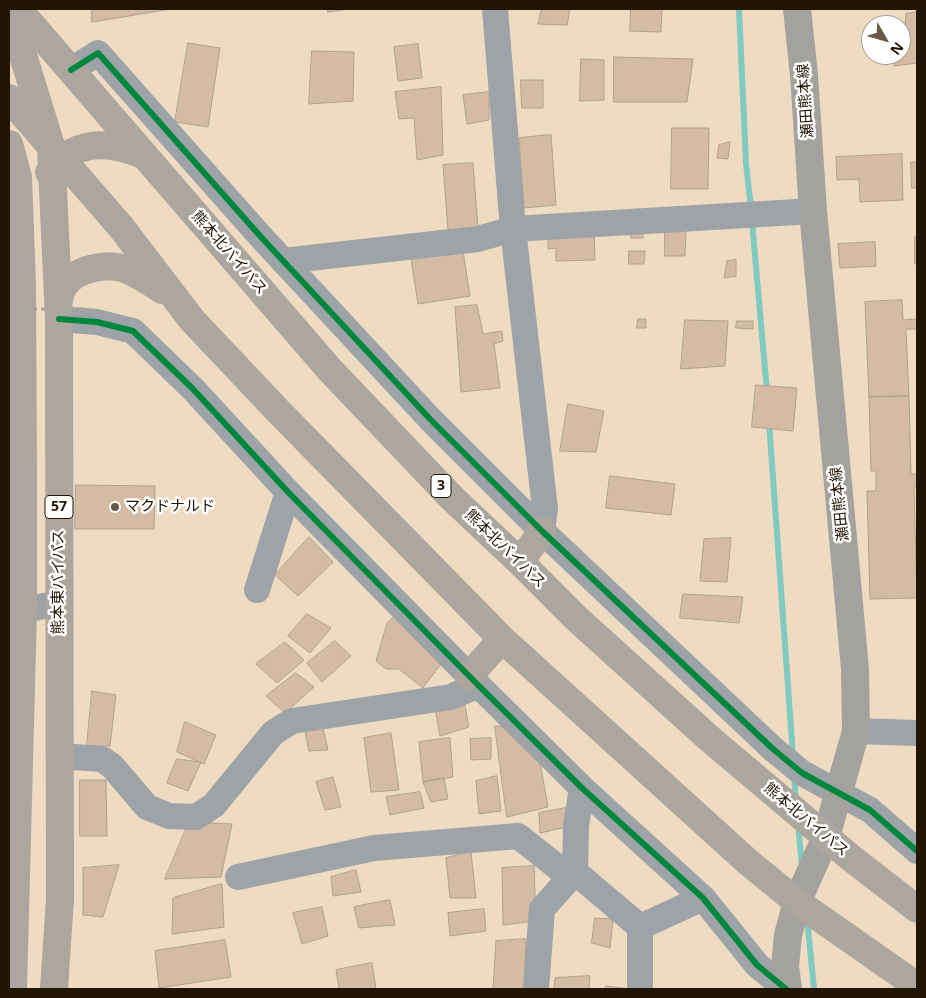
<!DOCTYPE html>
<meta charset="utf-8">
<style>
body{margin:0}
#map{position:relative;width:926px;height:998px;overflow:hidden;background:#eedbc2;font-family:"Noto Sans",sans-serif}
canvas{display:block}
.frame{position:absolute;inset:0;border:10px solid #211505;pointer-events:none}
.north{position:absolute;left:861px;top:15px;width:50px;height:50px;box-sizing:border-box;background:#fff;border:1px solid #a6a19b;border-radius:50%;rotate:128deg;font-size:14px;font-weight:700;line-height:20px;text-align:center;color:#211505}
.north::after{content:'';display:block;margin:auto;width:18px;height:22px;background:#695a47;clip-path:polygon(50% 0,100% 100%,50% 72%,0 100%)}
</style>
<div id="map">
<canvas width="926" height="998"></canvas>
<div class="frame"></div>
<div class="north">N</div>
</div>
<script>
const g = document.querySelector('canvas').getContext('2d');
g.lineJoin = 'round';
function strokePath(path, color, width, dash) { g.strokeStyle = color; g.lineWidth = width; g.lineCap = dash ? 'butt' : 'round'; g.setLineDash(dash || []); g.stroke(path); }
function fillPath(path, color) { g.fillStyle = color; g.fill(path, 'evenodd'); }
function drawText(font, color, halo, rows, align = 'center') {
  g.font = font + ' "Noto Sans","Noto Sans JP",sans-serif'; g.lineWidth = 5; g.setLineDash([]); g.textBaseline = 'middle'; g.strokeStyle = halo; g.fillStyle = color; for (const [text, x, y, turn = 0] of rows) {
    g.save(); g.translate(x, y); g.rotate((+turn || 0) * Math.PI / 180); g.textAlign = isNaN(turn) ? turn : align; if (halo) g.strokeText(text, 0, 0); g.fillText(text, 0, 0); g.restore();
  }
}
strokePath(new Path2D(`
 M739 9 746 163 751 208
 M752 221 767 392
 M769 422 793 756
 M794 776 796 801
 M798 824 802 866
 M807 918 814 989`), '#81cac1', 6);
const building = new Path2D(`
 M92 9H171L92 22Z
 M328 9H350L328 12Z
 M542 9H570L567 25 538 24Z
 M631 9H662L661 32 630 31Z
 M917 12V63L894 66V55H901V40H904L906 14Z
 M188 43 220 48 208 127 175 122Z
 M418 44 422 78 398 81 394 47Z
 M312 51 354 52 353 101 309 104Z
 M614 57 693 59 687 102H614Z
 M581 59 604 60V100L580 101Z
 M521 80H543V108H522Z
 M441 87 443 155 417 160 414 118 399 119 395 92Z
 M489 92V120L467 124 463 95Z
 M672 128H709L708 189H671Z
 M551 135 556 205 524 208 519 138Z
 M730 142 728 159 717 158 719 145Z
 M902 154 903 200 860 202 859 179 837 180 836 157Z
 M911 162H917V188H912Z
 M473 163 478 228 448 230 443 165Z
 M594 229 595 260 556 261V248L548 249V230Z
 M633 229 643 230V238H631Z
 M665 231H686L685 256H665Z
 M915 237H917V264H915Z
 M875 242 876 266 840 268 838 244Z
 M463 251 470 296 418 304 411 259Z
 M629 251H645L644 264H629Z
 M736 260V276L724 278 727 261Z
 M902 300 903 320 917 319V329H906L909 396 869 397 865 302Z
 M477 305 483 334 502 331 503 341 494 344 500 388 461 392 455 307Z
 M638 319H646V328H637Z
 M685 320 728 321 725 366 681 369Z
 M737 321H753V329L736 328Z
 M756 385 797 388 793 431 752 427Z
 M909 396 911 474H917V487L914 488 917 598 870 599 867 491H876V471H871L869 397Z
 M568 404 604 411 596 452 560 451Z
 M610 476 675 484 671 515 606 508Z
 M76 485 155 486 154 529H75Z
 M309 537 333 562 298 596 275 575Z
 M731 538 727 582 700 581 704 539Z
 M683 594 743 597 739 623 680 618Z
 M400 612 444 660 423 688 399 669H386L376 661 387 623Z
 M307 614 331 628 310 653 288 636Z
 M335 641 351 656 322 682 307 663Z
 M285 642 304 660 277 683 256 664Z
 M296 673 314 687 285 713 266 696Z
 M92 691 116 695 110 746H87Z
 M464 701 469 727 440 736 435 708Z
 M185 722 216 735 204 764 177 752Z
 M322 723 328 750 309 751 304 727Z
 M495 726 534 728 548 807 507 817Z
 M391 733 399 790 371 792 364 738Z
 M450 738 453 777 423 782 419 742Z
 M491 738V759L471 760 470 739Z
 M177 759 201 762 188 791 167 783Z
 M497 776 501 811 479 814 476 781Z
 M333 777 341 807 325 810 316 782Z
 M444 778 448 799 431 802 423 782Z
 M80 780H106L107 836H80Z
 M420 792 424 808 390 815 386 797Z
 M571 807V826L540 833 539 813Z
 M189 822 232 824 221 877 165 879Z
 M471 852 476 898H450L446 858Z
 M119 865 103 917 83 915V868Z
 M534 866 536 921 503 925 502 868Z
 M356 870 361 892 333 896 331 877Z
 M222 884 224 927 172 934 173 898Z
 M390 900 395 925 359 928 354 907Z
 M322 907 328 936 302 944 293 913Z
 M484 909 486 931 450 936 448 913Z
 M595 918 613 919 610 948 592 943Z
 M526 939 524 989H493L496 941Z
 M225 940 231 977 159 988 155 951Z
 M372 963 376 989H339L336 970Z
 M590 976 589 989H554L555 978Z
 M606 986 630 989H605Z`);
fillPath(building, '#d5bba3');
strokePath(building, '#b0a08f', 1);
strokePath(new Path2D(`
 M495 9 513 229 545 509 542 531
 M71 70 98 53 261 237 430 419 542 531 773 749 802 773 870 810 917 851
 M283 261 478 239 513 229 813 211
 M59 319 97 322 133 331 193 389 288 492 478 685 582 788 703 898 757 965 786 989
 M257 590 288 492
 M9 613 59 603
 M856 731 917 733
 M60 756 102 759 112 766 147 807 169 816 196 817 214 805 273 733 292 721 451 697 478 685
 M575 872 640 927V989
 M238 877 374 848 518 836 570 877
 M640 927 703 898
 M536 989 542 909 575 872 576 826 582 788`), '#9ea3a7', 26);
strokePath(new Path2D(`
 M788 989 785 966 788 935 797 902 826 837 856 731 855 669 813 211 804 75 797 9`), '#a3a29e', 28);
strokePath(new Path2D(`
 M18 9 330 370 452 498 520 562 576 618 711 740 851 858 917 909
 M9 33 22 52 51 146 52 168 59 319 60 899 54 989
 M9 98 121 227 192 320 279 412 502 639 748 862 797 902 917 986
 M9 144 18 177 22 285 23 465V611L13 989
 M49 172C76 139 109 140 145 156
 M59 300C60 296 61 290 64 286 75 269 107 262 125 269 138 274 150 282 162 290
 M520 562 542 531
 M469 676 502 639`), '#aca69e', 28);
strokePath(new Path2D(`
 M9 309H87`), '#aba69f', 3, [4, 4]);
strokePath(new Path2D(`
 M71 70 98 53 261 237 430 419 542 531 773 749 802 773 870 810 917 851
 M59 319 97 322 133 331 193 389 288 492 478 685 582 788 703 898 757 965 786 989`), '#00873e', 6);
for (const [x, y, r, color] of [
 [115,507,5,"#695a47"]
]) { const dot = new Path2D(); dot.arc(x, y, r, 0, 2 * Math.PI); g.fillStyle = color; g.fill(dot); strokePath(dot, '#fff', 2); }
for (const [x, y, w] of [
 [441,486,20],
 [59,507,28]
]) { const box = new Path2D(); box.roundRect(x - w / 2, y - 11.5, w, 23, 4); g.fillStyle = '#fff'; g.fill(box); strokePath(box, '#211505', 1); }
drawText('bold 14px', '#211505', null, [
 ["3",441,486],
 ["57",59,507]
]);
drawText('15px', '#211505', '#fff', [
 ["瀬田熊本線",806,101,-94],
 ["熊本北バイパス",229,253,49],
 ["瀬田熊本線",840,504,-96],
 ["熊本北バイパス",505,549,44],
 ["熊本東バイパス",59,582,-90],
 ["熊本北バイパス",806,820,40]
]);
drawText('15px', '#211505', '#fff', [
 ["マクドナルド",125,507]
], 'left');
</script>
